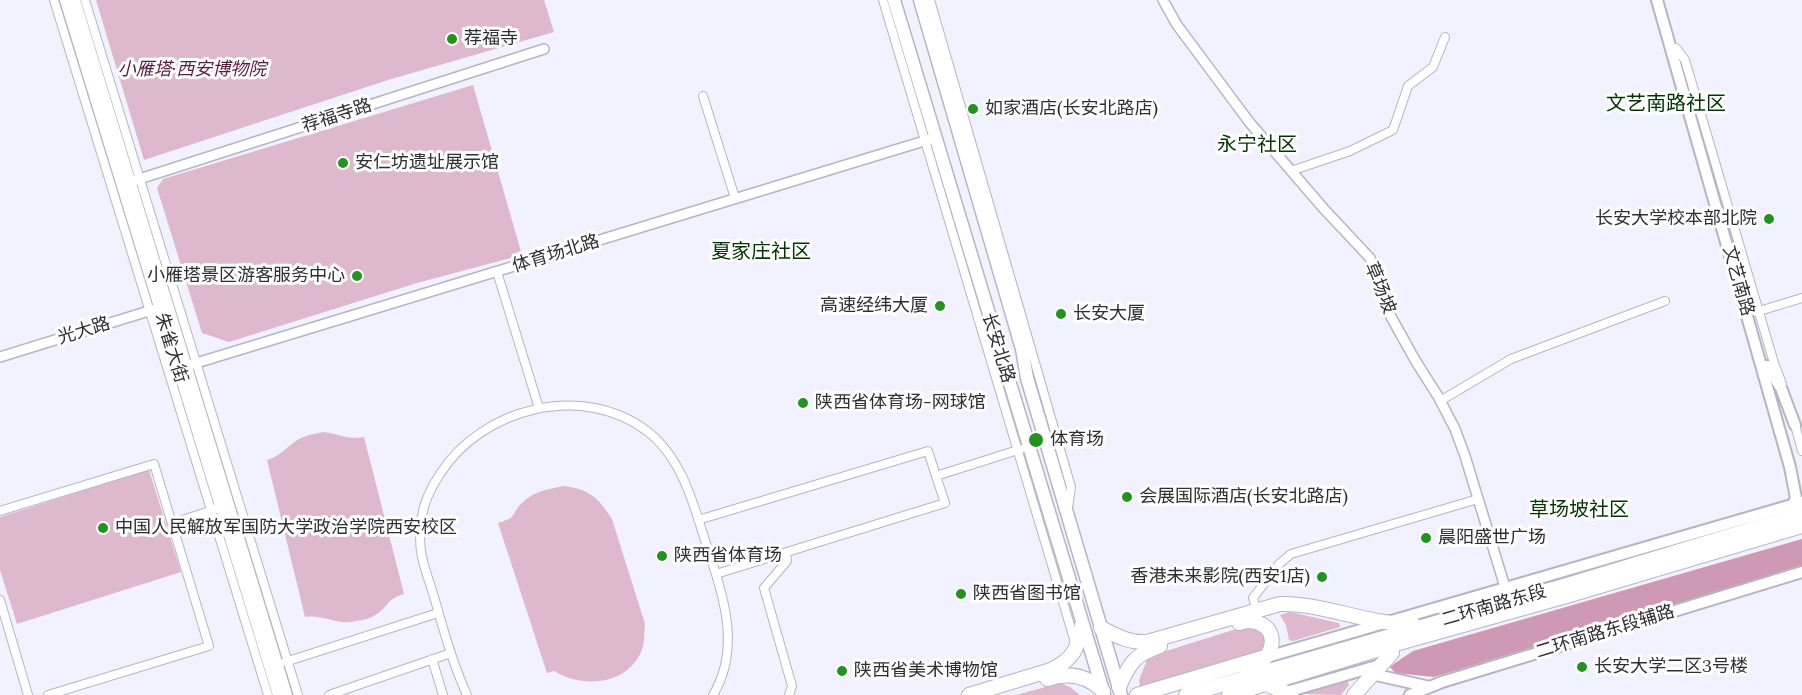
<!DOCTYPE html>
<meta charset="utf-8">
<style>
body{margin:0}
canvas{display:block;background:#f1f1ff}
</style>
<canvas width="1802" height="695"></canvas>
<script>
const g = document.querySelector('canvas').getContext('2d');
g.lineJoin = 'round';
function fillPath(path, color) { g.fillStyle = color; g.fill(path, 'evenodd'); }
function strokePath(path, color, width, dash) { g.strokeStyle = color; g.lineWidth = width; g.lineCap = dash ? 'butt' : 'round'; g.setLineDash(dash || []); g.stroke(path); }
function drawText(font, color, halo, rows, align = 'center') {
  g.font = font + ' Lora,"Noto Sans SC",serif'; g.lineWidth = 6; g.setLineDash([]); g.textBaseline = 'middle'; g.strokeStyle = halo; g.fillStyle = color; for (const [text, x, y, turn = 0] of rows) {
    g.save(); g.translate(x, y); g.rotate((+turn || 0) * Math.PI / 180); g.textAlign = isNaN(turn) ? turn : align; if (halo) g.strokeText(text, 0, 0); g.fillText(text, 0, 0); g.restore();
  }
}
fillPath(new Path2D(`
 M96 0H544L554 32 388 80 144 160Z
 M473 85 522 255 417 283 229 342 202 333 157 188 163 179Z
 M323 432C339 434 349 440 364 437L404 594C386 599 389 607 374 616 369 619 362 620 356 621 337 626 324 614 305 617L267 460C281 456 287 446 299 439 306 435 315 434 323 432Z
 M149 470 181 572 17 624 0 570V517Z
 M564 486C589 489 599 498 612 519L645 624C644 633 645 644 641 652 626 686 582 688 554 671L547 673 498 523C519 517 510 514 523 502 534 491 549 489 564 486Z
 M1290 612 1339 623 1340 627 1293 641 1289 640 1286 625 1280 615Z
 M1249 625 1261 629 1268 641 1264 651 1140 688 1139 680 1147 660 1163 652Z
 M1347 679 1349 685 1341 695 1302 694Z
 M1060 683 1070 687 1080 695H1016Z`), '#deb8cc');
fillPath(new Path2D(`
 M1802 539V566L1434 677 1395 673 1390 667 1395 663 1413 651Z`), '#cf99b6');
const minor = new Path2D(`
 M54 0 268 695
 M85 0 298 695
 M883 0 1075 642
 M930 0 1071 487 1068 508
 M1676 48 1685 60 1774 363 1782 384
 M703 96 735 198
 M1291 171 1350 151 1393 130 1408 86 1433 67 1445 37
 M497 272 539 408
 M1756 312 1802 298
 M1440 401 1511 359 1665 301
 M1794 421 1802 451
 M0 511 154 464 209 646 48 695
 M698 520 928 451 936 476 1021 449
 M173 523 216 509
 M786 553 787 561 764 588 792 686 789 695
 M716 574 945 503 936 476
 M0 600 28 695
 M1257 611 1253 598 1279 564 1291 554 1478 499
 M432 659 443 695
 M285 662 438 613
 M329 695 451 653
 M467 695C453 664 444 632 435 600 431 586 425 571 422 557 419 544 420 529 422 516 424 502 432 486 440 474 482 408 582 382 647 431 686 461 696 515 711 559 726 603 739 652 713 695`);
const tertiary = new Path2D(`
 M1163 0 1177 25 1250 123 1324 209 1370 258 1390 315 1415 360 1439 398 1455 429 1465 456 1505 587
 M130 182 544 49
 M0 357 165 306
 M180 368 934 138`);
const secondary = new Path2D(`
 M65 0 278 695
 M75 0 287 695
 M1657 0 1790 467 1796 498 1791 508
 M1767 366 1781 388 1795 425
 M1267 657 1802 502
 M1367 673 1430 687
 M1283 693 1380 665
 M1410 695 1442 682 1802 572`);
const primary = new Path2D(`
 M894 0 1104 694
 M920 0 1022 349 1027 378 1121 695`);
const trunk = new Path2D(`
 M1239 623C1257 617 1278 628 1270 650 1266 660 1256 668 1247 675
 M1101 628C1117 636 1129 643 1147 642L1280 604C1325 603 1367 625 1413 624
 M1047 679C1068 672 1087 675 1103 691
 M1266 684 1291 695
 M1119 687C1129 664 1135 654 1160 646
 M969 695 1051 670C1075 658 1077 649 1082 625
 M1137 695 1265 657
 M1186 695 1567 585 1802 514
 M1229 695 1406 641 1570 595 1802 526
 M1354 695 1392 653`);
strokePath(minor, '#b5b5c5', 10);
strokePath(tertiary, '#b5b5c5', 12);
strokePath(secondary, '#b5b5c5', 14);
strokePath(primary, '#b5b5c5', 15);
strokePath(trunk, '#b5b5c5', 16);
strokePath(minor, '#fff', 8);
strokePath(tertiary, '#fff', 9);
strokePath(secondary, '#fff', 10);
strokePath(primary, '#fff', 12);
strokePath(trunk, '#fff', 14);
for (const [x, y, r, color] of [
 [452,39,6,"#22931f"],
 [973,109,6,"#22931f"],
 [343,163,6,"#22931f"],
 [1769,219,6,"#22931f"],
 [357,276,6,"#22931f"],
 [940,306,6,"#22931f"],
 [1061,314,6,"#22931f"],
 [803,403,6,"#22931f"],
 [1036,440,8,"#22931f"],
 [1127,497,6,"#22931f"],
 [103,528,6,"#22931f"],
 [1426,538,6,"#22931f"],
 [662,556,6,"#22931f"],
 [1322,577,6,"#22931f"],
 [961,594,6,"#22931f"],
 [1582,667,6,"#22931f"],
 [842,671,6,"#22931f"]
]) { const dot = new Path2D(); dot.arc(x, y, r, 0, 2 * Math.PI); g.fillStyle = color; g.fill(dot); strokePath(dot, '#fff', 2); }
drawText('18px', '#2e2e35', '#fff', [
 ["荐福寺",464,39],
 ["如家酒店(长安北路店)",985,109],
 ["安仁坊遗址展示馆",355,163],
 ["长安大学校本部北院",1757,219,"right"],
 ["小雁塔景区游客服务中心",345,276,"right"],
 ["高速经纬大厦",928,306,"right"],
 ["长安大厦",1073,314],
 ["陕西省体育场-网球馆",815,403],
 ["体育场",1050,440],
 ["会展国际酒店(长安北路店)",1139,497],
 ["中国人民解放军国防大学政治学院西安校区",115,528],
 ["晨阳盛世广场",1438,538],
 ["陕西省体育场",674,556],
 ["香港未来影院(西安1店)",1310,577,"right"],
 ["陕西省图书馆",973,594],
 ["长安大学二区3号楼",1594,667],
 ["陕西省美术博物馆",854,671]
], 'left');
drawText('italic 18px', '#5b1b43', '#fff', [
 ["小雁塔·西安博物院",192,70]
]);
drawText('18px', '#2e2e35', '#fff', [
 ["荐福寺路",337,116,-18],
 ["体育场北路",556,254,-17],
 ["文艺南路",1738,281,74],
 ["草场坡",1380,288,68],
 ["光大路",84,331,-17],
 ["朱雀大街",171,348,73],
 ["长安北路",998,348,73],
 ["二环南路东段",1494,606,-16],
 ["二环南路东段辅路",1605,632,-17]
]);
drawText('20px', '#003500', '#fff', [
 ["文艺南路社区",1666,104],
 ["永宁社区",1257,145],
 ["夏家庄社区",761,252],
 ["草场坡社区",1579,510]
]);
</script>
